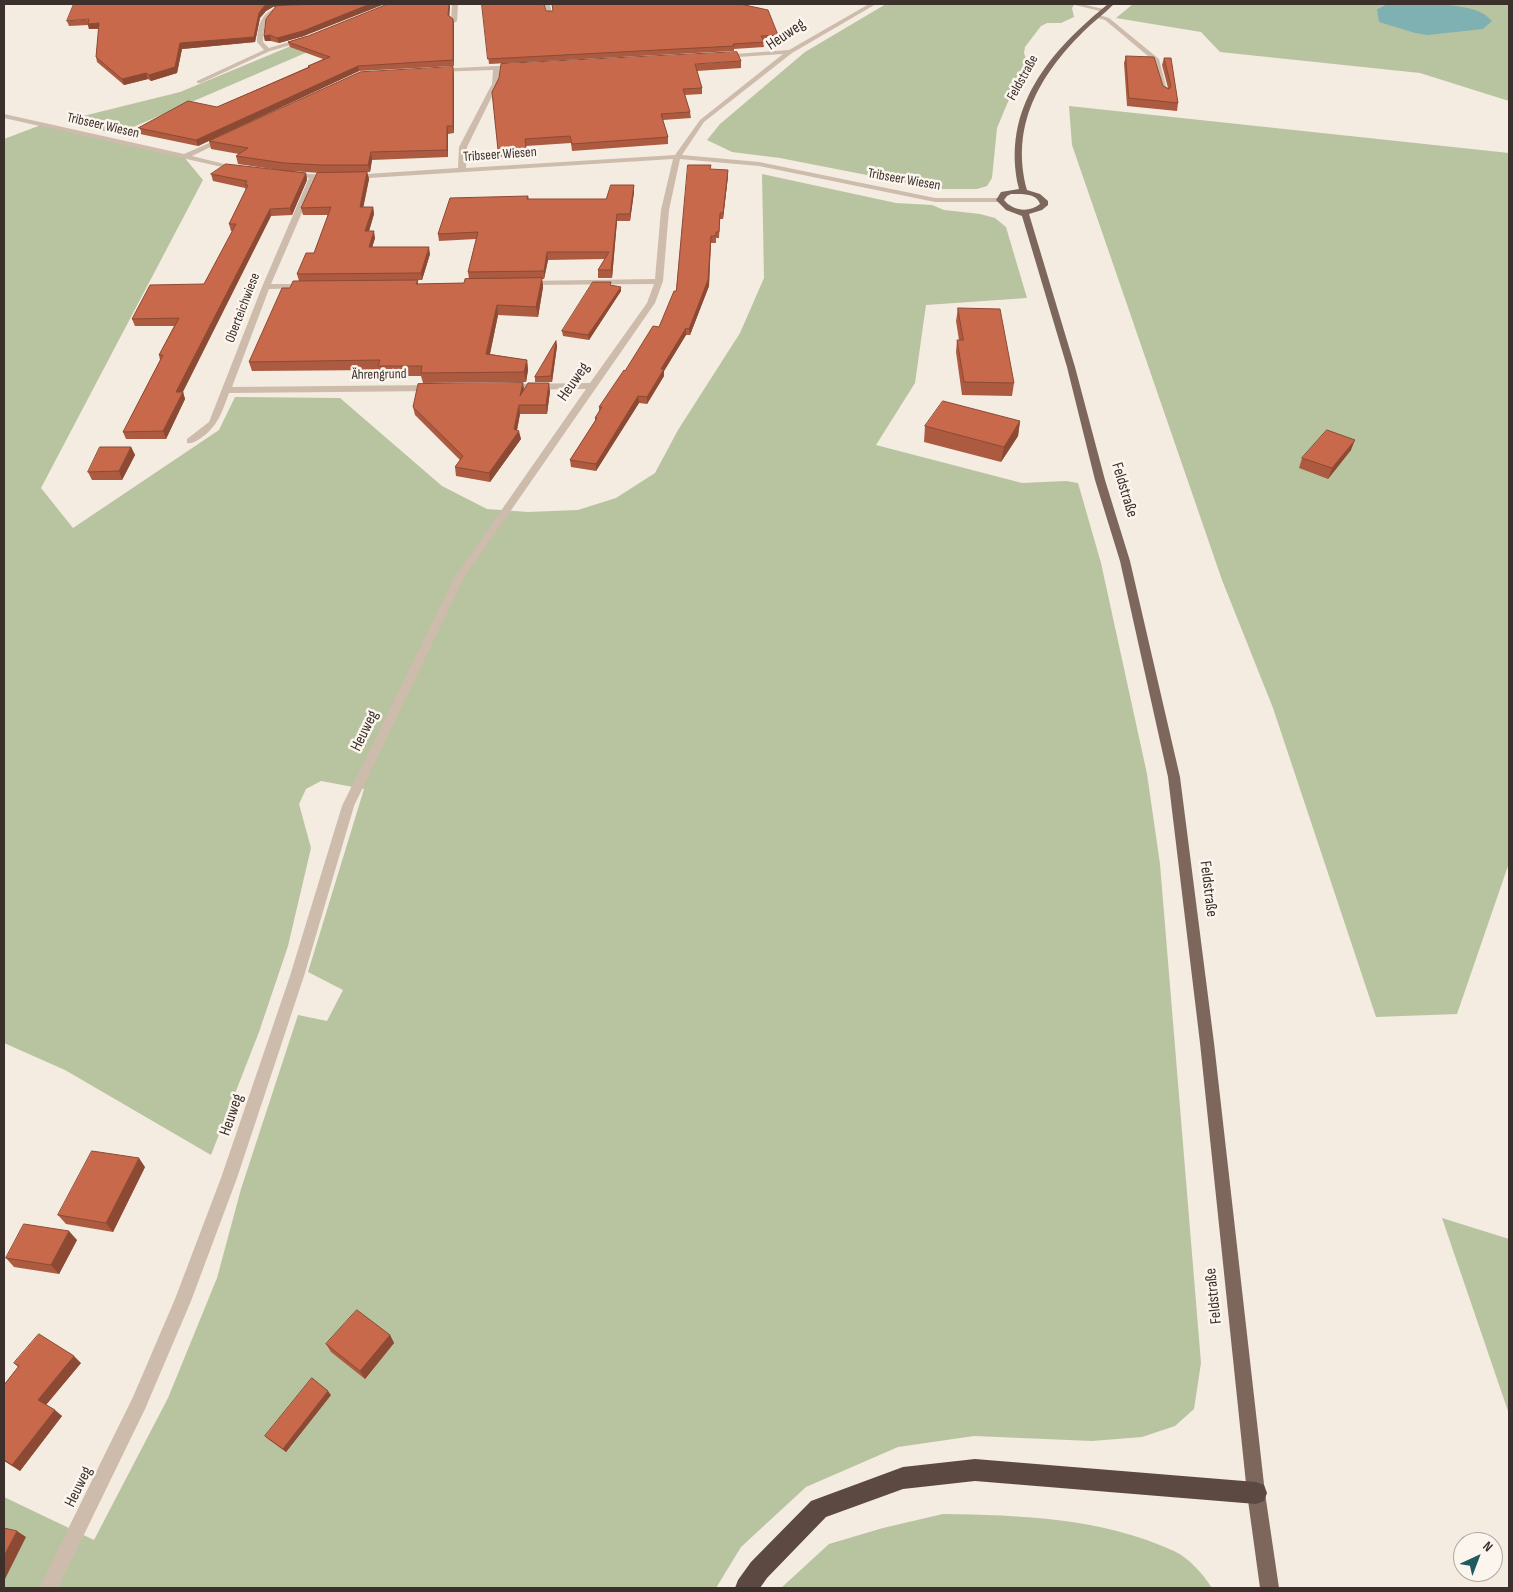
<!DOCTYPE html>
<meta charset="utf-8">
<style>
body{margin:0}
#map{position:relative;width:1513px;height:1592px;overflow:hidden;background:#f4ebe1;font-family:"Sofia Sans Condensed",sans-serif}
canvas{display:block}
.frame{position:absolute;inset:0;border:5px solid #3b302b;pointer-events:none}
.north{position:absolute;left:1453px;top:1532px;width:50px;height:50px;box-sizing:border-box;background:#fbf5ee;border:1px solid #aea6a0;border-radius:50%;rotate:43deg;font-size:14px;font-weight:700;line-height:20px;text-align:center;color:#3b302b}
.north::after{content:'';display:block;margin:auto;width:18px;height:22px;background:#1f5a5e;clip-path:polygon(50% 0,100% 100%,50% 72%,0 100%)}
</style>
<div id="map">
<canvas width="1513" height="1592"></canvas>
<div class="frame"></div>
<div class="north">N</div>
</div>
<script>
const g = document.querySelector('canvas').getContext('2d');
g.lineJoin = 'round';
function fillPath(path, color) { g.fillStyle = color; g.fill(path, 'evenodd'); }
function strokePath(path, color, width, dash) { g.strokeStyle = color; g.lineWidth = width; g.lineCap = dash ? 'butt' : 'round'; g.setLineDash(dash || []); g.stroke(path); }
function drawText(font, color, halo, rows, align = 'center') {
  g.font = font + ' "Sofia Sans Condensed",sans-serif'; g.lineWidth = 5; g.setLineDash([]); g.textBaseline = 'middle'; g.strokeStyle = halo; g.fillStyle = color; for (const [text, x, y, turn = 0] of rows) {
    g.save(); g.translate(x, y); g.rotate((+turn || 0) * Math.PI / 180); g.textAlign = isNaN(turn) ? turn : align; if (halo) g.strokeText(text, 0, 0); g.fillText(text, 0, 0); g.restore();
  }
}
fillPath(new Path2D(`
 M886 4H1067L1074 5 1072 8 1074 17 1061 23H1047L1041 26 1025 47 1024 53 1027 62 1025 71 1018 78 997 128 992 178 987 186 977 189H938L780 158 732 152 707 140 720 124 805 52Z
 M1133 4H1387L1377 9 1482 13 1461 8 1418 4H1509V101L1420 73 1220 52 1201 32 1116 18Z
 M291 46 310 51 117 134 66 123 67 120 180 92Z
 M1069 106 1509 153V863L1457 1014 1376 1017 1273 708 1222 580 1072 145Z
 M41 125 184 157 203 180 41 488 73 528 219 430 235 397 340 398 442 486 487 509 528 512 578 510 616 498 655 473 678 430 740 333 764 278 762 174 896 203 932 205 944 210 980 214 995 218 1006 227 1027 298 926 305 915 383 876 445 1022 483 1066 481 1078 483 1101 563 1147 774 1160 864 1201 1363 1194 1409 1175 1426 1142 1437 1092 1441 974 1436 898 1447 806 1487 741 1547 716 1588H4V1497L94 1540 168 1398 217 1278 241 1189 298 1015 327 1021 343 990 308 972 364 789 321 781 306 789 299 804 311 848 288 946 259 1032 211 1155 65 1070 4 1043V139Z
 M1442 1218 1509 1239V1414Z
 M943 1514C1020 1515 1103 1518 1174 1551 1189 1558 1203 1574 1212 1588H781L829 1544 883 1528Z`), '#b8c4a0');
fillPath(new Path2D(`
 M1387 4C1411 4 1461 2 1482 13 1486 15 1489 18 1492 21L1483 29 1428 35 1415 33 1379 22 1377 9Z`), '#7fb0b2');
fillPath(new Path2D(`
 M452 4H458L457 21 454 23 451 21Z
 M544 4H550L552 15H548Z
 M869 4H876L792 53 704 122 682 155 759 162 935 198H1000L1004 200 1000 202H935L759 166 680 159 669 210 663 281 655 303 464 578 354 806 304 976 237 1178 191 1301 145 1409 58 1588H39L133 1397 175 1299 221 1178 290 976 342 806 454 578 586 389 506 390 501 387 506 384 590 383 647 303 654 284 527 285 523 283 527 281 655 279 661 210 673 159 352 179 348 177 352 175 458 168 459 147 492 84 493 70 434 72 433 71 436 69 516 65 519 67 500 70 498 84 467 147 466 168 675 155 700 120 783 54 723 58 720 56 721 55 789 50Z
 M1071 4H1082L1107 10 1104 12Z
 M282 6 291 5 294 7C289 10 284 9 278 11 264 16 264 29 263 42L269 48 306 37 308 38V40L270 51 201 83H197V81L264 50 257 42C258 22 262 11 282 6Z
 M1096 14 1109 18 1159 59 1168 94 1163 93 1154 61 1105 20 1094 17Z
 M4 114 184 154 225 136 227 137V139L192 156 244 169 240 171 4 118Z
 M286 173 332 175 336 177 332 179 317 178 271 284H307L311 286 307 288 269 289 232 387 434 385 439 388 434 391 229 393C222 412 218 426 201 438 196 441 193 444 187 443V439L209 422 262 287 309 178 289 177H286Z`), '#cdbbac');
fillPath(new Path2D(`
 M1108 4H1114C1104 14 1093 22 1083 32 1039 76 1010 126 1027 190L1040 194 1048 201V205L1042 210 1029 214 1075 367 1105 480 1130 561 1180 777 1214 1043 1265 1493 1279 1588H1260L1247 1493 1200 1043 1168 777 1120 561 1095 480 1067 367 1022 216 1006 210 996 200 1001 192 1019 189C1000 109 1050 51 1108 4ZM1011 194C1021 194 1037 193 1040 204 1029 213 1013 211 1004 200L1007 196Z`), '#7d675c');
fillPath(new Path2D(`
 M975 1459 1256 1482 1264 1485 1267 1493 1264 1501 1256 1504 975 1481 903 1489 826 1517 767 1578 760 1588H735L738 1580 751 1562 811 1501 903 1467Z`), '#5c4a42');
fillPath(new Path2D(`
 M318 4 304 36 279 43 271 41H265L264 36Z
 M450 4 449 16 453 19 454 25V66L359 71 198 146 140 134 138 128 217 107 308 67V66L323 59 290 47 288 42 308 36Z
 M482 4 546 11 778 35V40L763 41 764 47 734 49V51L489 64Z
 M273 7 266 11 260 18 255 42 182 49 177 73 151 81 148 79 124 85 97 62 96 57 99 29H89L88 25 69 26 67 21Z
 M1126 56 1163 86 1168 88 1162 65 1164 58 1178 103 1177 111 1127 106 1124 63Z
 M741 61V68L697 71 702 88V94L685 95 690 112 691 118 663 120 668 137V144L572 151 571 143 526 146 527 155 499 157 492 92 499 78Z
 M454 74V133L448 134V157L372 160 370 172H367L369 179 363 207H373L374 214 369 231 375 238 372 247 430 254 422 280H418V284L464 283 469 279 468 272 476 239 439 241 438 234 528 196 529 199H606L634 185V192L630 221H617L612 278H598V270L605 259 548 260 544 279H542L543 287 538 317 498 315 490 354 527 360 528 370 526 382 423 383 421 376H380L378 370 252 371 249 362 290 288 299 281 297 274 314 253 328 215H303L301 208 320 173 291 171 306 173 307 180 292 215 271 216 183 392 185 399 166 439H126L123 432 160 360 159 355 174 326H135L132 319 204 284 233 231H231L229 224 246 190 245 188 213 181 211 174 279 170 238 164 236 156 239 154 211 149 209 141Z
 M711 169 728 176 723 219H720L719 238H716V243H711L709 286 690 335H686L664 371V376L647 404 639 403 596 471 571 467 570 460 595 421V418L599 411V407L659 327 676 291Z
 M611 285 621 291 589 340 563 336 562 331Z
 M958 308 1014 383 1012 396 962 395 956 352 957 340H959L956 321Z
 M556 341 557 346 552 382H535V377Z
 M523 383 524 390 550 391 547 414H520L517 430 521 439 490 482 456 476 455 467 460 460 415 415 413 407Z
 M1020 421 1018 436 1001 462 924 442 925 426Z
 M131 447 135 455 122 480H92L88 472Z
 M1351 450 1328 479 1299 468 1302 458Z
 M145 1167 113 1232 66 1224 58 1215Z
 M77 1240 59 1274 14 1267 6 1258Z
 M390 1335 394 1343 365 1379 331 1352 326 1344Z
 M14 1363H81L46 1405 62 1416 20 1471 4 1461V1385L18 1367Z
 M331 1395 286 1452 268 1439 265 1436Z`), '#ac5a40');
fillPath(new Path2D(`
 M268 4H299L273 7 266 11 260 18 255 42 182 49 177 73 151 81 149 75 180 43 259 13 264 6Z
 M370 4H385L304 36 279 43 277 38Z
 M449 4H450L449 21 448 15Z
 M453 19 454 25V66L453 60Z
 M99 23 101 28 89 29 88 24Z
 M270 35 271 41H265L264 36Z
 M358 66 359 71 198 146 196 140Z
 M453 67 454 74V133L453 126Z
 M146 73 148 79 124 85 122 79Z
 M447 126 448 134V157L447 150Z
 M371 152 372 160 370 172 368 165Z
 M728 170V176L723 219V213Z
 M367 172 369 179 362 214 360 207Z
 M306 173 307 180 292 215 290 208Z
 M634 185V192L630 221V214Z
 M373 207 374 214 367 238 365 231Z
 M270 209 271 216 179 399 176 392Z
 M617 214V221L612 278 611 270Z
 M374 231 375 238 370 255 369 247Z
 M711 236 709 286 690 335 689 329Z
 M429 247 430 254 422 280 421 273Z
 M547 252 548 260 544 279V271Z
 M542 278 543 287 538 317 536 307Z
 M621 287V291L589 340 588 335Z
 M497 305 498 315 488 363 486 354Z
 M686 328V335L664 371V376L647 404V397L661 369Z
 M556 341 557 346 552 382 551 376Z
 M527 360 528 370 526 382 524 372Z
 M523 383 524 392 520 396Z
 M549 383 550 391 547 414 546 405Z
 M183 392 185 399 166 439 163 431Z
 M638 396 639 403 596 471V464Z
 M519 405 520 414 516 435 519 431 521 439 490 482 489 473 514 429Z
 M1020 421 1018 436 1001 462 1004 447Z
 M1355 440 1351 450 1328 479 1332 468Z
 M131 447 135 455 122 480 119 471Z
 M139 1158 145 1167 113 1232 106 1223Z
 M69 1231 77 1240 59 1274 51 1265Z
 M390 1335 394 1343 365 1379 360 1371Z
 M74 1356 81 1363 45 1406 38 1400Z
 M328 1391 331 1395 286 1452 283 1449Z
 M55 1410 62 1416 20 1471 12 1465Z
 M17 1531 26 1537 4 1581V1556Z`), '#8c4a34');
const building = new Path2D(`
 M74 4H268L264 6 259 13 254 37 180 43 175 67 149 75 146 73 122 79 96 57 99 23 88 24 89 19 67 21Z
 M318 4H370L303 31 277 38 270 35 264 36 266 19 276 6Z
 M388 4H449L448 15 453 19V60L358 66 196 140 138 128 188 101 217 107 310 67 308 66 330 57 288 42 308 36Z
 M482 4H544L546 11H553L552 4H740L768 10 778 35 761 36 764 42 733 44 734 46 488 59Z
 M737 52 741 61 695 64 702 88 683 89 690 112 661 114 668 137 572 144 570 136 525 139 526 148 498 150 492 92 499 78 501 64Z
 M1126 56 1154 57 1163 86 1169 89 1171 86 1164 58H1171L1178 103 1129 98Z
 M453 67V126H447V150L371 152 368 165H322L284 163 236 156 248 148 209 141 360 72Z
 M226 164 306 173 290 208 270 209 176 392H183L163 431 123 432 163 355H159L179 318 132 319 150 285 204 284 236 224H229L248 185H245L247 181 211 174Z
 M688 165H711L710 169 728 170 723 213H720L719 232H716V236H711L708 280 689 329 686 328 661 369H664L647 397 638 396 596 464 570 460 597 418H595L602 407H599L624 370 625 371 653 326 659 327 674 291H676Z
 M367 172 360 207H373L365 231H374L369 247H429L421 273 297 274 306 253H314L331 207 301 208 317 173Z
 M611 185H634L630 214H617L611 270H598L609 252H547L544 271 468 272 478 232 438 234 450 198 528 196 527 199H606Z
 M542 278 536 307 497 305 486 354 527 360 524 372 421 373 422 366H378L380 360 249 362 282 288H290L293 281 418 280 416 284 464 283 465 279Z
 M593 282H611L610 285 621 287 588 335 562 331Z
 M958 308 1000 309 1014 383 964 382 957 340H963Z
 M556 341 551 376 535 377Z
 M523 383 520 396 528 383H549L546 405H519L514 429 519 431 489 473 455 467 463 456 413 407 418 384Z
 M943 401 1020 421 1004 447 925 426Z
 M1327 430 1355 440 1332 468 1302 458Z
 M100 447H131L119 471 88 472Z
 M92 1151 139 1158 106 1223 58 1215Z
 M24 1224 69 1231 51 1265 6 1258Z
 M357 1310 390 1335 360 1371 326 1344Z
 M39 1334 74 1356 38 1400 55 1410 12 1465 4 1460V1385L19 1366 14 1363Z
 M312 1378 328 1391 283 1449 265 1436Z
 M4 1528 17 1531 4 1556Z`);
fillPath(building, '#c8694b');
strokePath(building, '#8c4a34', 1);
drawText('14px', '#3b302b', '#fbf5ee', [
 ["Feldstraße",1023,78,-61],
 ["Tribseer Wiesen",103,126,13],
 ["Tribseer Wiesen",500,155,-4],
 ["Tribseer Wiesen",904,180,10],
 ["Oberteichwiese",243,308,-69],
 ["Ährengrund",379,375,-1]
]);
drawText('16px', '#3b302b', '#fbf5ee', [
 ["Heuweg",786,35,-34],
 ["Heuweg",574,382,-55],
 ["Feldstraße",1124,490,73],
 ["Heuweg",365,731,-64],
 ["Feldstraße",1208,889,83],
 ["Heuweg",232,1115,-71],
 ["Feldstraße",1214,1296,-96],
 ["Heuweg",79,1487,-64]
]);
</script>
